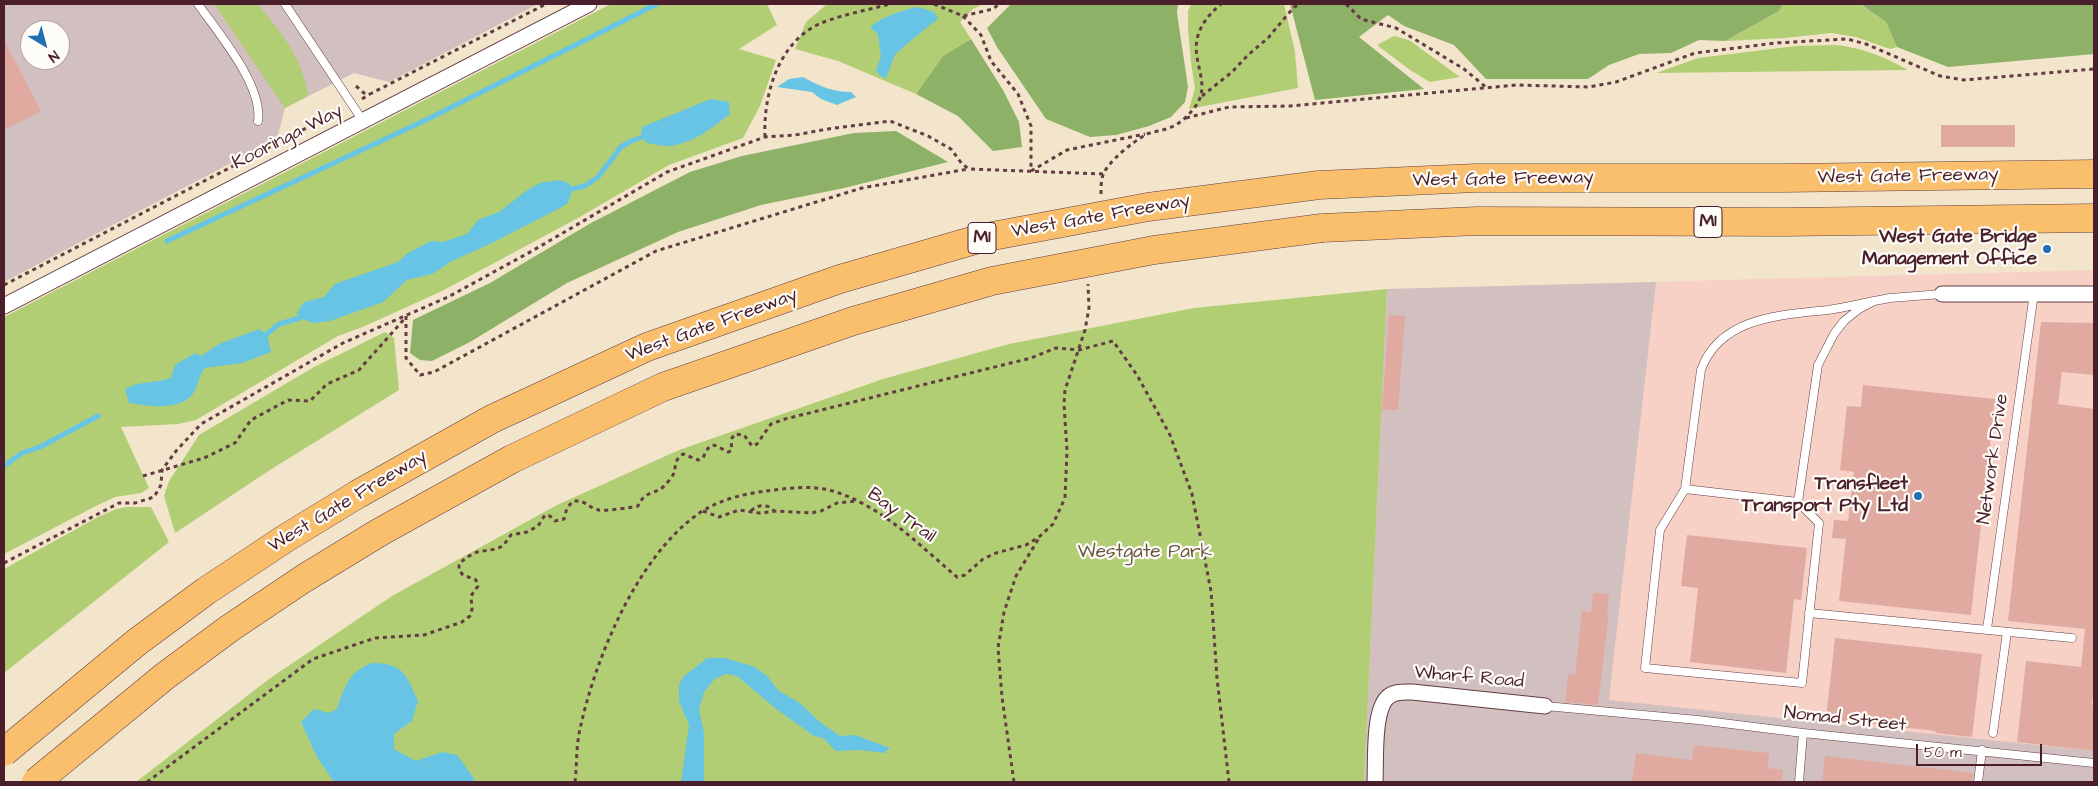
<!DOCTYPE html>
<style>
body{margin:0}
#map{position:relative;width:2098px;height:786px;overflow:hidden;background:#f2e5cb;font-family:"Architects Daughter",sans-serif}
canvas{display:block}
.frame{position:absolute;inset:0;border:5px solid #4a1f2b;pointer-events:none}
.north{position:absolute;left:20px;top:20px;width:50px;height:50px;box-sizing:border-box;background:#fdfcf7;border:1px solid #b5a4a5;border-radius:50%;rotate:143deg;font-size:14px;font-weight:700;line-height:20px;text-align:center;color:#4a1f2b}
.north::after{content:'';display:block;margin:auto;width:18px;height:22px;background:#1f6fb2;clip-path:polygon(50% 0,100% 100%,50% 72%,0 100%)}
.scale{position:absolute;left:1916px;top:744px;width:126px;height:22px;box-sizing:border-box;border:2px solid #4a1f2b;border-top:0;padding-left:6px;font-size:15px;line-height:18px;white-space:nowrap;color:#4a1f2b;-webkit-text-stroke:4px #fdfcf7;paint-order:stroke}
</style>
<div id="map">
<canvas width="2098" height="786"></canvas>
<div class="frame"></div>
<div class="north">N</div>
<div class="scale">50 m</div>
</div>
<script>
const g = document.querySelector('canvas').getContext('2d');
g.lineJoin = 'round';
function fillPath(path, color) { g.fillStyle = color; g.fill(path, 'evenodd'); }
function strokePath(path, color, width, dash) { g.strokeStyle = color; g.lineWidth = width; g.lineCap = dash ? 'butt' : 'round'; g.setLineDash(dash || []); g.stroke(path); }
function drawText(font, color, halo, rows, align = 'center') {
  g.font = font + ' "Architects Daughter",sans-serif'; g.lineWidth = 4.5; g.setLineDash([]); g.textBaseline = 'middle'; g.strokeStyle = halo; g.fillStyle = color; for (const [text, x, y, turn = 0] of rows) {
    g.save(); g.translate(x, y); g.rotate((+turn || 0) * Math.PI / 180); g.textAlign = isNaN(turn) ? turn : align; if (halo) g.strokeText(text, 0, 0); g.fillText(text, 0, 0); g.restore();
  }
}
fillPath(new Path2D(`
 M2094 270V782H1358L1387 289Z`), '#f7d1c6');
fillPath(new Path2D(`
 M4 4H538L389 82 354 73 285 108 277 139 4 282ZM30 30H60V60H30Z
 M1656 282 1609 700 2094 751V782H1364L1387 289Z`), '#d2bfbf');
fillPath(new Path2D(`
 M214 4H257C280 30 304 60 308 96L285 108Z
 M611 4H767L777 25 739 49 776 60 760 106 743 138 669 165 578 218 442 291 365 326 338 336 196 420 178 424 121 427 149 488 141 493 115 497 94 507 4 554V317Z
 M827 4H983L973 9 960 22 971 39 943 56 916 94 838 61 795 49 806 22Z
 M1191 4H1284L1295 52 1298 88 1189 109 1195 88 1191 63 1188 29V11Z
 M1783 4H1859L1886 22 1897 47 1890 49 1856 37 1831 33 1785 38 1725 41 1779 11Z
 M1394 36 1409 40 1460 77 1430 82 1410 70 1377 45Z
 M1835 45C1864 48 1882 56 1908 70L1656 73 1698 58 1796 46Z
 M1387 289 1364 782H136L269 679 392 596 557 505 679 450 883 379 1009 344 1194 308Z
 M385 332 394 338 399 390 270 470 175 533 164 496 169 481 199 435 314 367Z
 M128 507H151L169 542 4 673V569L96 518 116 509Z`), '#b2ce74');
fillPath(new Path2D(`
 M1011 4H1178L1177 13 1188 87 1185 102 1171 117 1149 126 1116 135 1090 137 1046 119 997 47 987 28Z
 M1290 4H1783L1779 11 1725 41 1699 40 1671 53 1639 54 1609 65 1588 79H1486L1454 45 1404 26 1388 15 1359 37 1424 89 1315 100Z
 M1860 4H2094V54L1948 67 1897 47 1886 22Z
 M971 39 1003 90 1019 122 1022 147 993 151 958 116 916 94 943 56Z
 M896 131 948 162 844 188 761 205 678 232 567 283 470 342 432 361 420 360 410 353 413 320 490 283 591 223 690 172 742 156 854 133Z`), '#8db166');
fillPath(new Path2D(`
 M917 7 934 12 938 19C934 21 897 52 895 55 891 63 889 71 886 78L880 76 876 70 881 57 878 34 870 27C884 16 900 11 917 7Z
 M803 77C819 86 833 92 851 92L856 97 837 105 821 99 812 92 777 87 789 79Z
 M711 99 729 102 730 114C712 128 691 145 667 146 661 146 654 144 647 143L641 135 642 127Z
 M559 180 569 183 572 191 568 203 562 207 488 245 452 261 432 274 407 280 383 302 330 321 313 323 300 318 297 313 304 302 324 297 335 284 398 262 408 253 431 241 443 242 467 234 478 220 499 212 526 191 540 183Z
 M259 329 267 334 271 352 242 363 205 368C197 377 199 388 191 396 177 411 147 406 129 403L125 389C139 381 156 383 171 378L175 365 195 353 201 356 219 344Z
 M707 658H725L755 667 767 676 779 691 800 703 820 722 840 736 855 735 890 748 884 753 860 750 836 751 823 738 814 736 775 708 737 676 726 674 715 679 704 692 699 709 704 733V782H681L689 725 679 701V685L683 677Z
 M372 663C404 663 406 675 418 701L412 721 394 734V749L416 761 442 752 457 755 473 777 475 782H334L317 757 301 722 314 709 329 713 337 709C344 688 349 671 372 663Z`), '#67c4e5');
strokePath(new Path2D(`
 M571 189 585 186 598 177 621 147 631 141 643 137
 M167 241 428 119 657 4
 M267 334 279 324 300 318
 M4 466 22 453 40 447 98 416`), '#67c4e5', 5);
fillPath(new Path2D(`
 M4 40 41 111 4 130Z
 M1941 125H2015V147H1941Z
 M1389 315 1405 316 1398 410H1382Z
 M2041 322 2094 323V375L2062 372 2058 404 2094 409V687L2092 705H2094V751L2017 742 2026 661 2081 667 2085 629 2008 621Z
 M1863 385 1995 399 1971 615 1839 601 1846 539 1832 538 1834 520 1848 521 1854 472 1840 470 1847 406 1861 407Z
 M1687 535 1807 548 1801 600 1794 599 1786 673 1690 662 1698 588 1681 586Z
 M1593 593 1609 594 1607 613H1609L1598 705 1565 702 1568 674 1575 675 1582 611 1591 612Z
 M1835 638 1982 654 1972 737 1935 733 1936 731 1826 719Z
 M1694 745 1769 753 1768 768 1783 770 1782 782H1632L1636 753 1692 760Z
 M1825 756 1973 773 1972 782H1822Z`), '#e0aaa0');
const service = new Path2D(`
 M198 4C218 33 263 85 258 121
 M285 4 363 121
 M1874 301C1859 304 1843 308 1828 310 1781 315 1720 317 1701 370L1685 489 1798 502 1818 365 1834 334 1844 321 1859 309 1874 301 1890 298 1942 294
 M1685 489 1660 530 1645 668 1802 683 1819 523 1798 502
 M1809 613 2072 638
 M1987 629 2034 293
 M1545 706 1698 720 1803 733 2094 763
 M1993 733 2007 632
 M1799 782 1803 733
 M1978 782 1982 750`);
const minor = new Path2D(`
 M1942 294H2094
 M4 306 589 4
 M1375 782C1376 762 1373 712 1387 698 1393 691 1404 692 1412 692L1545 706`);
const motorway = new Path2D(`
 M1322 228 1477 221 1784 222 2094 218`);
strokePath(service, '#633d43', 9);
strokePath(minor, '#633d43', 17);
strokePath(motorway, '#633d43', 29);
strokePath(new Path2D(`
 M934 4 963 16 993 9 999 4
 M1346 4 1361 19 1396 28 1464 69 1487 88
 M963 16 981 35 991 61 1018 94 1031 126V171
 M356 86 364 93 370 94 546 4
 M1202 96 1232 72 1248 55 1268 38 1294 7 1301 4
 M362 99 370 94
 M1186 118 1229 107 1290 106 1516 85 1589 87 1616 82 1695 53 1775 43 1847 39 1866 44 1940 76 1964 80 2094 69
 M765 137C763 94 779 39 824 22 845 14 868 10 890 4
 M1031 171 1067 150 1145 134
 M1101 194C1101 188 1101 181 1103 175 1108 161 1134 141 1147 134 1154 131 1162 131 1169 128 1180 124 1188 116 1195 107 1219 75 1169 48 1221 4
 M4 285 341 110
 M406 316V358L420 375 434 372 656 251 862 188 968 169
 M143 476 204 458 235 443 251 420 288 400 310 401 327 384 359 370 406 317
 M703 511 719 517 739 510 759 513 777 511 811 513 821 511 837 503 857 501
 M751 511C757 505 762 505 770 507L774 511
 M4 563 119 503H135L154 497 161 485 162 470 176 451 201 424 343 343 448 297 532 251 667 172 765 137 795 135 828 129 890 121 928 136 951 149 962 164 969 169 1103 174
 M147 782 313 659 375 638 424 635 462 622 470 616 472 609 471 596 478 586 476 580 463 575 459 570V564L467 557 477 552 496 549 503 546 511 535 527 532 538 526 545 515 550 516 555 521 564 519 567 508 573 501C587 500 588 508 599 510 603 511 632 508 638 506 645 490 656 495 665 485 668 482 671 478 673 475 677 466 673 461 683 454L698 460 703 458C711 439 714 445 728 452L731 451 732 438 735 434 744 435 752 446 757 444 771 424 785 419 1031 358 1056 348 1079 350 1113 341 1137 375 1170 435 1192 494 1211 591 1217 678 1229 782
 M575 782C577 765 576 746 580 729 595 659 637 557 698 514 718 500 743 494 766 491 787 488 813 485 833 491 882 506 919 545 957 577L965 575 983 559 996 553 1026 545 1039 537 1053 524 1065 498 1067 451 1064 404 1065 390 1085 330 1089 308 1088 284
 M1014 782 1002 697 998 648 1004 612 1016 576 1039 538`), '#633d43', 3, [4, 4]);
strokePath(service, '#fff', 8);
strokePath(minor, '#fff', 15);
strokePath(motorway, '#f9bf6d', 28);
const motorwayBridge = new Path2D(`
 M4 752 137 642 206 591 286 538 358 494 492 419 647 347 840 279 982 238 1148 207 1319 185 1476 178H1784L2094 174
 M36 782 165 676 230 628 303 579 380 532 512 459 663 387 853 321 992 281 1154 250 1322 228`);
strokePath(motorwayBridge, '#633d43', 29, []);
strokePath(motorwayBridge, '#f9bf6d', 28);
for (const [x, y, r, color] of [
 [2047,249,5,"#1f6fb2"],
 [1918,496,5,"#1f6fb2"]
]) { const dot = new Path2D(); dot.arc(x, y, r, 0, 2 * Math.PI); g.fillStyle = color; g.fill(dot); strokePath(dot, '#fdfcf7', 2); }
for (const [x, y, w] of [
 [1708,222,28],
 [982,238,28]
]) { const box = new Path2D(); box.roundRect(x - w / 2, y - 15.5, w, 31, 4); g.fillStyle = '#fdfcf7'; g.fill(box); strokePath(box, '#4a1f2b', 1); }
drawText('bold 18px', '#4a1f2b', null, [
 ["M1",1708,222],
 ["M1",982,238]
]);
drawText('19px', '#4a1f2b', '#fdfcf7', [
 ["Kooringa Way",288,138,-27],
 ["West Gate Freeway",1908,177,-1],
 ["West Gate Freeway",1503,180,-1],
 ["West Gate Freeway",1101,217,-10],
 ["West Gate Freeway",712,326,-20],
 ["Network Drive",1994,459,-82],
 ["West Gate Freeway",348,502,-31],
 ["Bay Trail",901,516,36],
 ["Wharf Road",1469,678,5],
 ["Nomad Street",1845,720,6]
]);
drawText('bold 19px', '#4a1f2b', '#fdfcf7', [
 ["West Gate Bridge",2037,238],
 ["Management Office",2037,260],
 ["Transfleet",1908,485],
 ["Transport Pty Ltd",1908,507]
], 'right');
drawText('19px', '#695441', '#fdfcf7', [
 ["Westgate Park",1145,553]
]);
</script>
